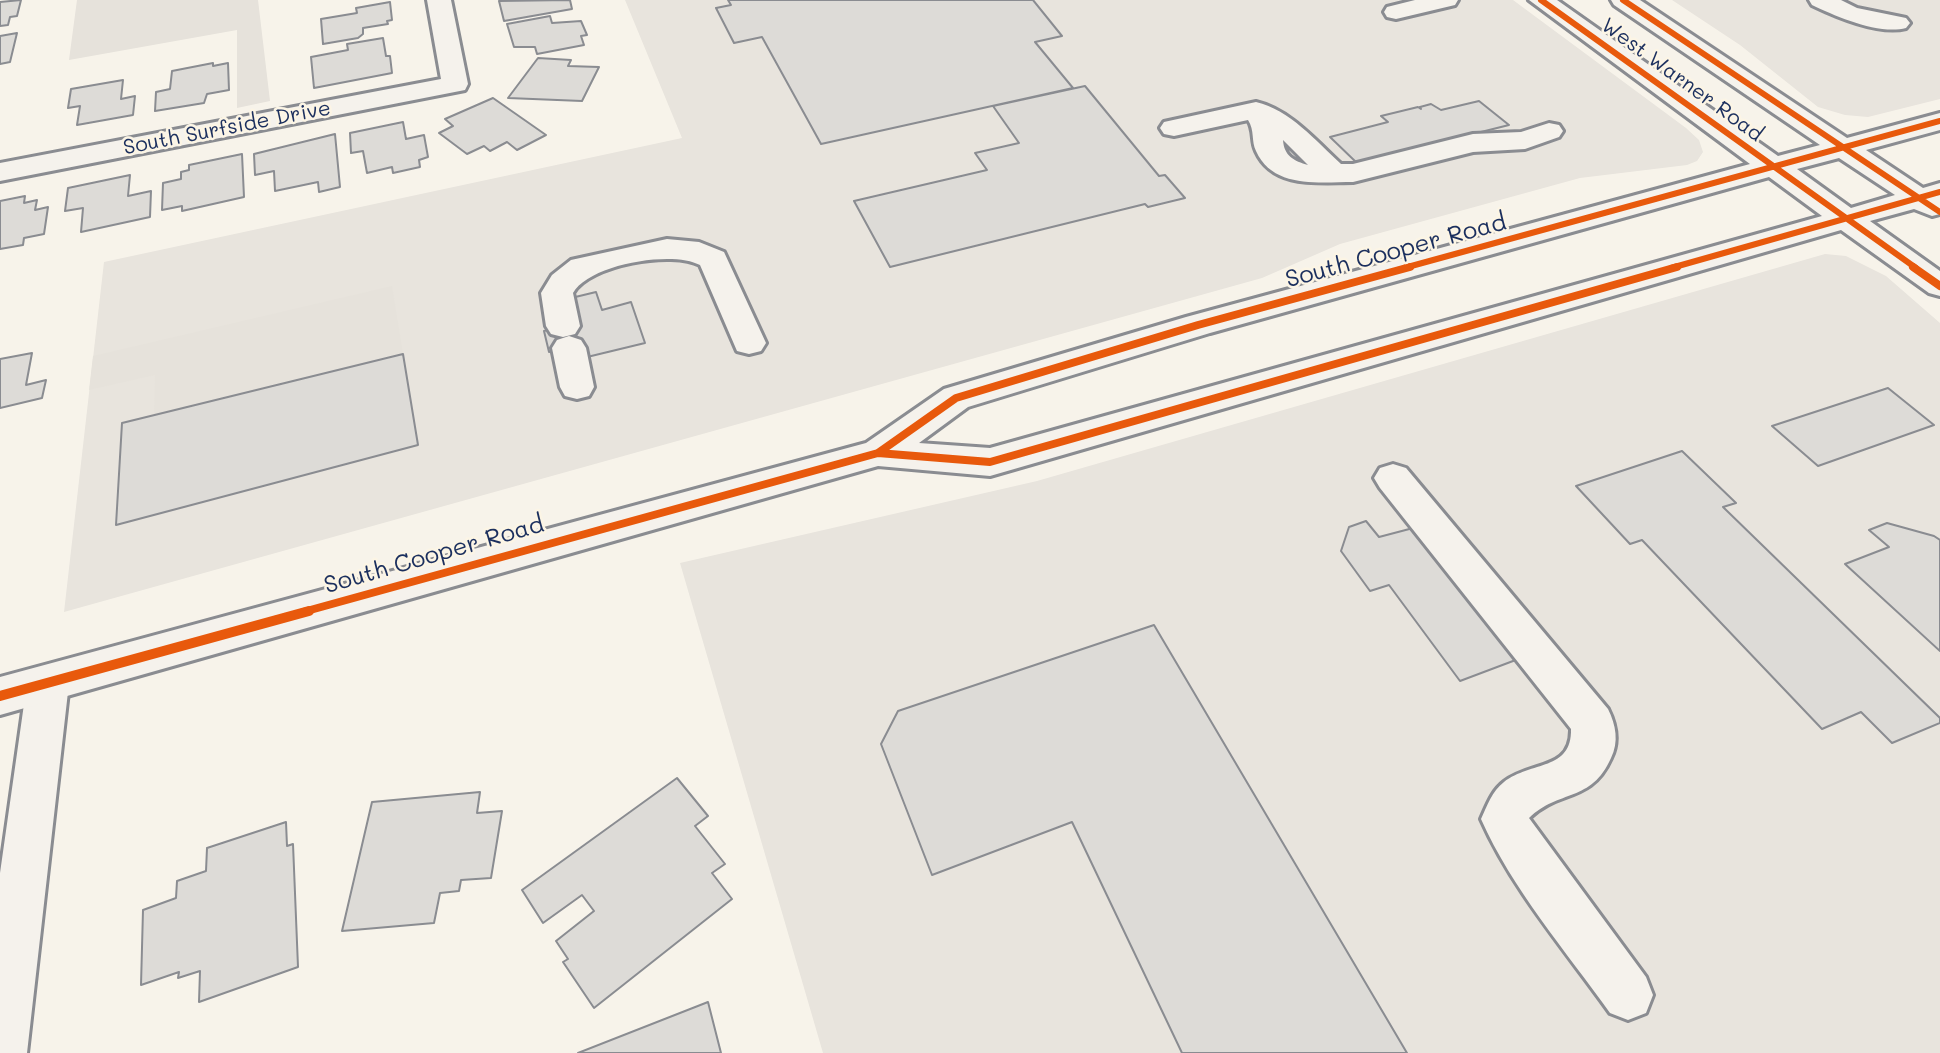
<!DOCTYPE html>
<style>
body{margin:0}
canvas{display:block;background:#f7f3ea}
</style>
<canvas width="1940" height="1053"></canvas>
<script>
const g = document.querySelector('canvas').getContext('2d');
g.lineJoin = 'round';
function fillPath(path, color) { g.fillStyle = color; g.fill(path, 'evenodd'); }
function strokePath(path, color, width, dash) { g.strokeStyle = color; g.lineWidth = width; g.lineCap = dash ? 'butt' : 'round'; g.setLineDash(dash || []); g.stroke(path); }
function drawText(font, color, halo, rows, align = 'center') {
  g.font = font + ' Mali,sans-serif'; g.lineWidth = 5; g.setLineDash([]); g.textBaseline = 'middle'; g.strokeStyle = halo; g.fillStyle = color; for (const [text, x, y, turn = 0] of rows) {
    g.save(); g.translate(x, y); g.rotate((+turn || 0) * Math.PI / 180); g.textAlign = isNaN(turn) ? turn : align; if (halo) g.strokeText(text, 0, 0); g.fillText(text, 0, 0); g.restore();
  }
}
fillPath(new Path2D(`
 M625 0H1513L1686 128 1699 140 1703 152 1697 161 1687 165 1580 178 1340 244 1262 278 64 612 104 262 682 138Z
 M1672 0H1940V99L1868 117 1845 115 1818 107 1740 45Z
 M1825 254 1846 256 1886 276 1940 323V1053H823L680 563 1037 481Z`), '#e8e4dd');
fillPath(new Path2D(`
 M77 0H258L270 101 237 108V30L69 60Z
 M392 286 403 354 154 416 155 375 89 390 93 356Z`), '#e6e2db');
const building = new Path2D(`
 M21 0 17 16 10 17 8 25 0 26V2Z
 M570 0 572 9 504 21 499 1Z
 M728 0H1033L1062 36 1035 42 1073 88 821 144 762 37 734 43 716 8 731 5Z
 M390 2 392 20 387 21 388 24 363 28V34L358 38 323 44 321 19 357 13 356 8Z
 M550 16 552 23 581 21 587 35 581 36 584 45 537 54 535 47H514L507 24Z
 M17 33 10 62 0 64V36Z
 M383 38 386 56H390L392 73 314 88 311 57 348 50 347 44Z
 M538 58 571 60 568 66 599 67 582 101 508 98Z
 M213 63V66L228 63 229 90 207 94 204 103 155 111 156 92 170 89 172 71Z
 M123 80 121 99 135 96 133 115 77 125 80 106 68 108 71 89Z
 M1085 86 1159 176 1165 175 1185 198 1148 207 1145 204 890 267 854 201 987 170 975 153 1019 143 993 106Z
 M493 98 546 135 517 150 507 142 490 151 484 146 467 154 439 133 453 126 445 119Z
 M1479 101 1509 125 1357 163 1330 137 1388 122 1381 116 1418 107 1421 109 1420 107 1431 104 1441 110Z
 M403 122 406 139 424 135 428 157 419 160 420 167 393 173 392 167 367 173 363 151 351 153 350 133Z
 M335 134 340 187 319 192 318 182 275 191 274 171 255 175 254 154Z
 M242 154 244 197 182 211V206L162 210 163 183 181 179V172L189 170V165Z
 M130 175 128 196 151 191 150 217 81 232 83 208 65 211 68 188Z
 M25 196 24 203 37 200 35 210 48 207 44 234 24 238 23 245 0 249V201Z
 M596 292 602 310 631 302 645 343 583 358 580 345 549 352 544 331 573 324 567 299Z
 M32 353 26 385 46 380 42 398 0 408V359Z
 M403 354 418 445 116 525 122 423Z
 M1888 388 1934 425 1818 466 1772 426Z
 M1682 451 1736 503 1723 507 1940 718V723L1892 743 1861 712 1822 729 1642 540 1630 544 1576 486Z
 M1366 521 1379 537 1417 527 1521 658 1460 681 1389 585 1370 591 1341 551 1349 527Z
 M1887 523 1934 536 1940 540V651L1845 564 1889 547 1869 530Z
 M1154 625 1407 1053H1182L1072 822 932 875 881 744 898 711Z
 M677 778 708 816 695 826 725 864 712 873 732 899 594 1008 563 962 568 959 556 941 594 911 582 895 543 923 522 890Z
 M480 792 477 813 502 811 491 878 461 880 459 891 440 893 434 923 342 931 372 802Z
 M286 822 287 846 293 844 298 967 199 1002 200 971 178 978 179 972 141 985 143 910 176 898 177 881 206 871 207 848Z
 M708 1002 721 1053H578Z`);
fillPath(building, '#dddbd7');
strokePath(building, '#8a8c91', 2);
const minor = new Path2D(`
 M427 0H451L468 84 465 90 0 181V163L441 79Z
 M1415 0H1458L1455 5 1396 19 1387 17 1384 12 1387 7Z
 M1809 0H1841L1857 8 1906 18 1910 23 1906 28C1879 35 1837 17 1812 5Z
 M1256 102C1290 110 1316 141 1341 164H1353L1473 134 1521 132 1549 123 1559 125 1563 131 1559 137 1525 149 1473 152 1353 182C1319 182 1273 189 1256 151 1251 141 1255 131 1248 120L1174 136 1164 134 1160 128 1164 122ZM1283 140 1308 165C1294 161 1284 156 1283 140Z
 M667 239 699 242 724 252 766 343 761 351 749 354 737 351 700 265C673 250 589 264 573 293L580 326 575 334 563 337 551 334 546 326 541 293 552 275 571 260Z
 M569 336 581 340 586 348 594 387 589 396 577 399 565 396 560 387 552 348 557 340Z
 M1393 464 1406 468 1608 709C1616 725 1619 742 1611 758 1591 803 1559 789 1529 818L1646 977 1653 995 1646 1013 1628 1020 1610 1013C1566 951 1512 889 1481 819 1487 806 1492 791 1504 782 1531 761 1572 771 1571 729L1380 488 1374 478 1380 468Z
 M48 665 63 670 69 683 27 1053H0V873L27 683 33 670Z`);
const major = new Path2D(`
 M1529 0H1557L1778 156 1820 145 1614 5 1611 0H1640L1847 138 1940 113V130L1866 150 1923 188 1940 183V214L1932 216 1914 209 1870 221 1940 271V296L1929 293 1841 230 990 476 878 466 0 715V677L866 443 944 389 1186 317 1750 164ZM1839 158 1895 195 1851 208 1797 169ZM1769 177 1822 216 990 448 919 443 968 407 1210 333Z`);
strokePath(minor, '#8a8c91', 6);
strokePath(major, '#8a8c91', 6);
fillPath(minor, '#f5f2ec');
fillPath(major, '#f5f2ec');
strokePath(new Path2D(`
 M1541 0 1916 268
 M1623 0 1940 212
 M1404 268 1940 121
 M1671 268 1940 192`), '#e8590c', 6);
strokePath(new Path2D(`
 M1913 267 1940 286
 M878 453 990 462 1677 267
 M303 612 878 453 956 398 1198 325 1410 267`), '#e8590c', 8);
strokePath(new Path2D(`
 M0 696 309 611`), '#e8590c', 10);
drawText('21px', '#1b2f5e', '#fcf5e5', [
 ["West Warner Road",1682,80,36],
 ["South Surfside Drive",227,128,-11]
]);
drawText('24px', '#1b2f5e', '#fcf5e5', [
 ["South Cooper Road",1396,251,-15],
 ["South Cooper Road",434,555,-16]
]);
</script>
